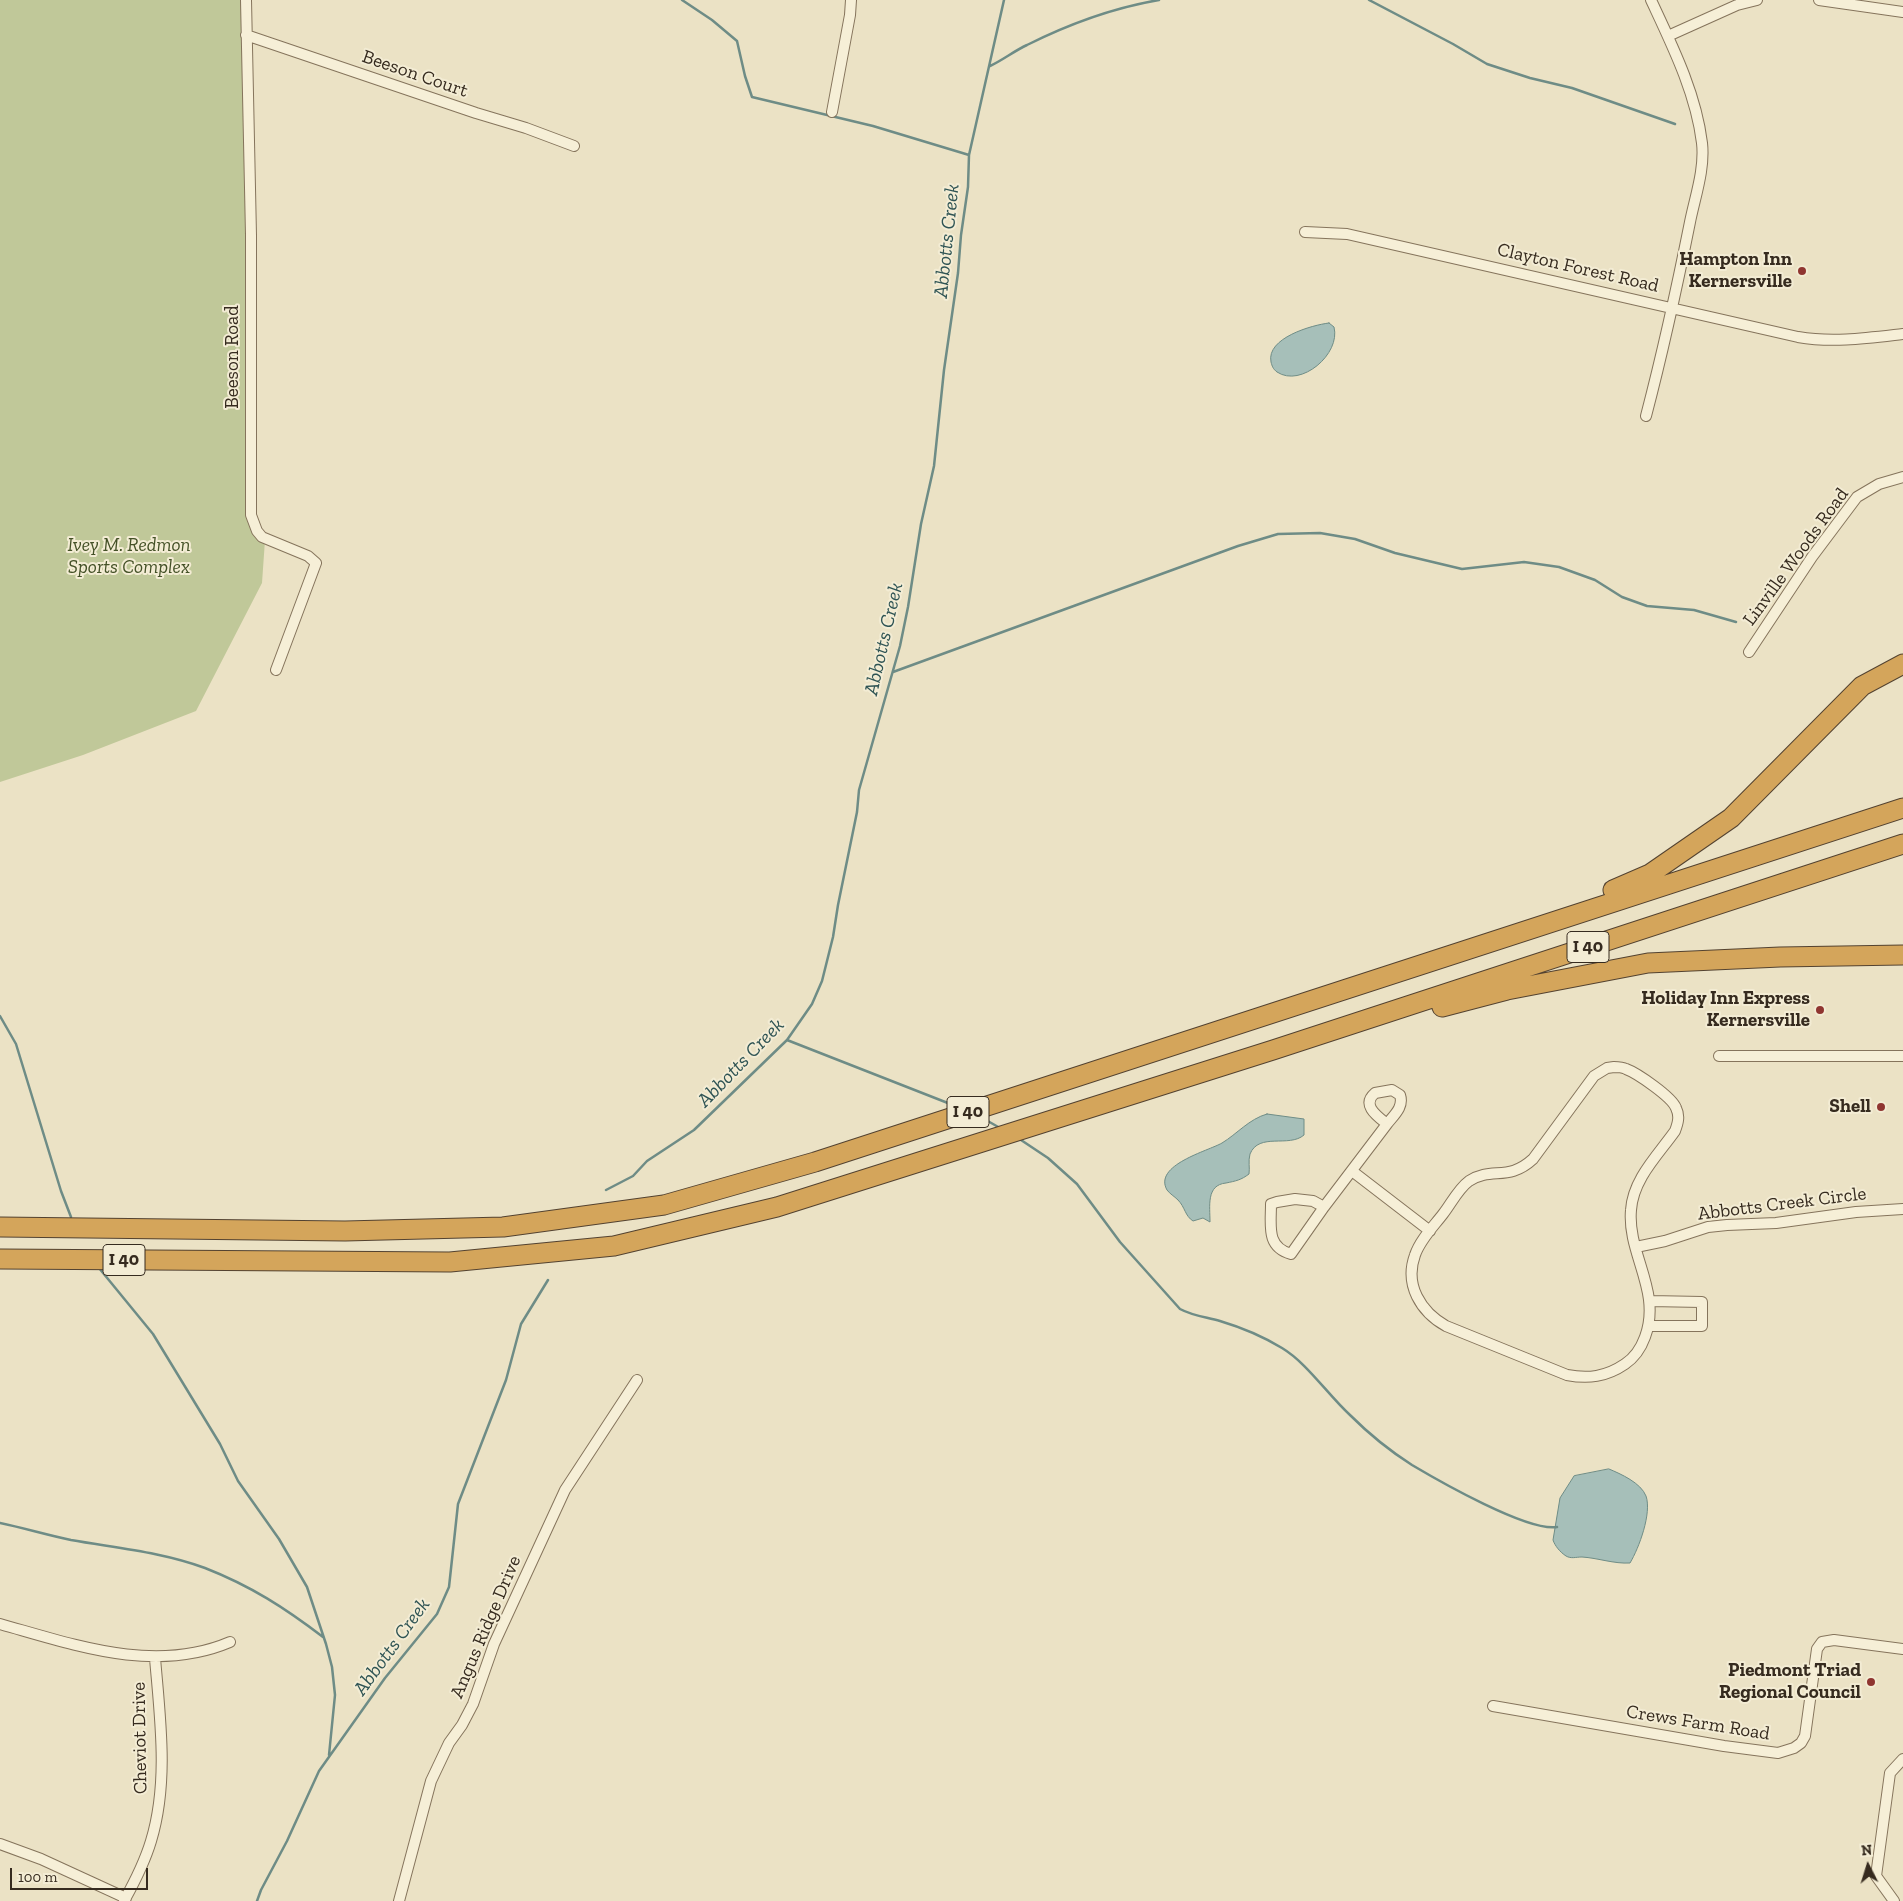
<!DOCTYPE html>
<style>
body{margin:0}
#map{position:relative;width:1903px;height:1901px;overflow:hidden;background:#ebe2c5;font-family:"Zilla Slab",serif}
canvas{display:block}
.north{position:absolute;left:1843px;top:1841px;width:50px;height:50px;-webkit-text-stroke:4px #f3ecd4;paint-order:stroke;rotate:355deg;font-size:14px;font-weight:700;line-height:20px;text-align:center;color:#362b1f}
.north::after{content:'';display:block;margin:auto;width:18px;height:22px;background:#362b1f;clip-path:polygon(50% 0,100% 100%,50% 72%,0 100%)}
.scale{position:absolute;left:10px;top:1868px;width:138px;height:22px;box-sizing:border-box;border:2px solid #362b1f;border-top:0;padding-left:6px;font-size:15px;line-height:18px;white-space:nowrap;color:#362b1f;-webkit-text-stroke:4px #f3ecd4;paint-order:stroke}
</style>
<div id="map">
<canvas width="1903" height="1901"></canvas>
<div class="north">N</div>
<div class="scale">100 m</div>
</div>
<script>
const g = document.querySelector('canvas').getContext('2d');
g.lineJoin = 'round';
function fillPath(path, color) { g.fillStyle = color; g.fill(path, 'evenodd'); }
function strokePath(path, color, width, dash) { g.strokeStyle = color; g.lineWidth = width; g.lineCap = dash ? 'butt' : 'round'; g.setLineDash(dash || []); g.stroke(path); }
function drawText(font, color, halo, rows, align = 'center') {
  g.font = font + ' "Zilla Slab",serif'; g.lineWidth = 4; g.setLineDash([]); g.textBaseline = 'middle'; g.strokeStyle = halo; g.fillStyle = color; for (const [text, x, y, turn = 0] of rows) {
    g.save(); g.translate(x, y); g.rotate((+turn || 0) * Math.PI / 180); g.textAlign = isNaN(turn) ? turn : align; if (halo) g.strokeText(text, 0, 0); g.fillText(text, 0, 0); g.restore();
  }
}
fillPath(new Path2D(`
 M0 0H246L251 515 265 540 262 583 196 711 83 755 0 782Z`), '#c0c899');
const water = new Path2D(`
 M1329 323 1334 327C1341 354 1301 388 1277 372 1273 369 1272 366 1271 362 1266 338 1312 325 1329 323Z
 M1267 1114 1304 1119V1135C1289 1148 1259 1132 1250 1154 1248 1161 1250 1168 1249 1174 1241 1180 1236 1181 1226 1183 1206 1185 1210 1206 1210 1222L1203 1218 1193 1221C1185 1216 1185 1207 1178 1200 1174 1196 1170 1194 1167 1190 1153 1165 1208 1151 1222 1143 1237 1134 1249 1119 1267 1114Z
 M1609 1469C1621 1474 1641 1483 1646 1496 1652 1513 1639 1548 1630 1563 1614 1564 1598 1558 1582 1557 1576 1557 1571 1559 1566 1556 1560 1552 1555 1546 1553 1540L1560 1498 1574 1476Z`);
fillPath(water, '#a6bfb9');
strokePath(water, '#6e8c86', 1);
strokePath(new Path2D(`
 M682 0 712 20 737 41 745 76 752 97 873 126 969 155
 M1369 0 1453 44 1487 64 1530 78 1572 88 1675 124
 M990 66C1003 60 1014 51 1027 45 1069 24 1112 8 1159 0
 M893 672 1238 546 1278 534 1320 533 1355 539 1395 553 1462 569 1524 562 1559 567 1595 580 1622 597 1647 606 1694 610 1736 622
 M0 1016 16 1044 61 1191 71 1217
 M787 1040 958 1107
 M979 1116 1000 1128
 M1018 1138 1048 1158 1077 1184 1120 1242 1180 1309C1193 1316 1206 1317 1220 1321 1240 1327 1264 1337 1282 1348 1307 1363 1328 1395 1350 1415 1368 1433 1390 1451 1412 1465 1439 1481 1528 1532 1557 1527
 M606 1190 633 1176 647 1161 694 1130 787 1040 812 1004 822 981 833 937 838 905 857 812 859 790 900 646 908 607 921 524 934 466 944 370 958 273 961 235 968 187 969 155 1004 0
 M99 1268 153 1334 220 1444 238 1481 279 1539 307 1587 326 1644 332 1667 335 1695 329 1755
 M0 1523C24 1528 47 1535 71 1540 116 1548 162 1552 205 1568 251 1586 285 1608 323 1637
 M257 1901 261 1890 287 1841 319 1771 385 1678 437 1614 449 1587 458 1504 506 1380 521 1324 548 1280`), '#6e8c86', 2.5);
const street = new Path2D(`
 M246 0 251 235V515L257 531 262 537 308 556 316 563 276 670
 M1819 0 1903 12
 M246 35 476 113 526 128 574 146
 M1668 36 1737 5 1757 0
 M832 112 850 15 851 0
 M1305 232 1347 234 1798 337C1833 343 1868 338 1903 334
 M1646 416C1663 351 1677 287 1690 222 1695 197 1705 169 1702 143 1696 93 1672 45 1651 0
 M1749 652 1812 557 1857 497 1879 484 1903 477
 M1719 1056H1903
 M1614 1067C1618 1067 1622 1067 1626 1069 1637 1073 1672 1097 1676 1108 1680 1116 1678 1123 1675 1131 1658 1155 1633 1179 1631 1210 1627 1254 1662 1291 1645 1337 1641 1348 1634 1358 1625 1364 1606 1377 1588 1379 1567 1375L1446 1326C1421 1312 1404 1285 1415 1255 1420 1240 1433 1227 1443 1214 1451 1204 1458 1189 1469 1181 1492 1166 1508 1182 1533 1159L1594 1076 1607 1068Z
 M1392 1090 1400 1095C1404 1107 1394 1115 1387 1124 1377 1116 1361 1105 1375 1093Z
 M1352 1171 1430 1231
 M1295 1199 1313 1201 1324 1207 1291 1254C1266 1247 1271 1226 1271 1204L1277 1202Z
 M1324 1207 1387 1124
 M1636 1247 1665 1241 1708 1227 1727 1225 1776 1223 1856 1212 1903 1209
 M1649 1326H1702V1302L1650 1301
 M0 1624C75 1645 155 1674 230 1642
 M1493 1706 1724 1746 1778 1753 1794 1748 1801 1743 1805 1736 1817 1649 1822 1642 1834 1640 1903 1649
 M0 1844 41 1859 126 1898
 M124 1901C134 1883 145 1861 151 1841 169 1782 160 1718 155 1658
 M399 1901 431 1781 449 1743 462 1725 473 1704 494 1644 565 1490 637 1380
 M1894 1901 1876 1876 1890 1773 1903 1759`);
const highway = new Path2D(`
 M1613 890 1650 874 1731 818 1862 686 1903 664
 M1442 1007 1507 990 1648 963 1780 957 1903 955
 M0 1227 345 1231 503 1227 664 1205 815 1162 1903 808
 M0 1259 450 1262 614 1246 777 1207 1273 1050 1903 844`);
strokePath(street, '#85745c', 12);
strokePath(highway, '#534230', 21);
strokePath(street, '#f6efd7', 10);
strokePath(highway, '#d4a55b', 19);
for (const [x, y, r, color] of [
 [1802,271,5,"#8f3530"],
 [1820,1010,5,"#8f3530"],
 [1881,1107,5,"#8f3530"],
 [1871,1682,5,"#8f3530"]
]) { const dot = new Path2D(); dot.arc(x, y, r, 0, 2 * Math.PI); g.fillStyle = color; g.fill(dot); strokePath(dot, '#f3ecd4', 2); }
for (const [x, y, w] of [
 [1588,947,42],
 [968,1112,42],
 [124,1260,42]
]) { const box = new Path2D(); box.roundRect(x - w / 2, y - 15.5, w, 31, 4); g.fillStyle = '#f3ecd4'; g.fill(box); strokePath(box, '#362b1f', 1); }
drawText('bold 18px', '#362b1f', null, [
 ["I 40",1588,947],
 ["I 40",968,1112],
 ["I 40",124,1260]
]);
drawText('19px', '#362b1f', '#f3ecd4', [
 ["Beeson Court",415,74,19],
 ["Clayton Forest Road",1578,268,13],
 ["Beeson Road",233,357,-90],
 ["Linville Woods Road",1796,557,-54],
 ["Abbotts Creek Circle",1782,1204,-7],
 ["Angus Ridge Drive",486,1627,-67],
 ["Crews Farm Road",1698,1723,9],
 ["Cheviot Drive",140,1738,-91]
]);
drawText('bold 19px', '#362b1f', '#f3ecd4', [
 ["Hampton Inn",1792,260],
 ["Kernersville",1792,282],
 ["Holiday Inn Express",1810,999],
 ["Kernersville",1810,1021],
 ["Shell",1871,1107],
 ["Piedmont Triad",1861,1671],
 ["Regional Council",1861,1693]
], 'right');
drawText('italic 19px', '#445127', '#f3ecd4', [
 ["Ivey M. Redmon",129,546],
 ["Sports Complex",129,568]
]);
drawText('italic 20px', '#2f5454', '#f3ecd4', [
 ["Abbotts Creek",947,241,-84],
 ["Abbotts Creek",884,639,-77],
 ["Abbotts Creek",741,1063,-46],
 ["Abbotts Creek",392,1647,-54]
]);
</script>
